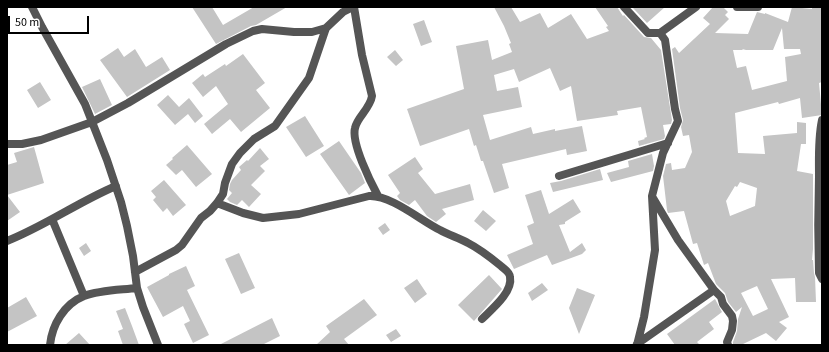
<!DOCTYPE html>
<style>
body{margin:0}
#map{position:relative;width:829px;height:352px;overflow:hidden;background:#fff;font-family:"Source Sans 3",sans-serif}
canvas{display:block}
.frame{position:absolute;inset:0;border:8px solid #000;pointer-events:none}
.scale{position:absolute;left:8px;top:16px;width:81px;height:18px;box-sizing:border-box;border:2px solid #000;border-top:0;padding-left:5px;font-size:12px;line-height:14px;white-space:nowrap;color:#000;-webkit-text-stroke:3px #fff;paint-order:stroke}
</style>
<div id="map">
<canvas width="829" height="352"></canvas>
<div class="frame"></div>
<div class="scale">50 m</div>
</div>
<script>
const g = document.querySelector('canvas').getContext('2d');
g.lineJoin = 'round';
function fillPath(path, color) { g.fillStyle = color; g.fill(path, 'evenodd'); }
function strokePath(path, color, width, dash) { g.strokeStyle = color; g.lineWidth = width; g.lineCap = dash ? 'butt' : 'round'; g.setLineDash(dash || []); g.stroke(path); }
fillPath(new Path2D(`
 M192 7H212L223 25 254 7H287L256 25 251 26 216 44Z
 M494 7H511L520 22 540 13 548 28 571 14 587 39 609 31 606 27 608 26 595 7H617L623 16 624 15 644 37 651 38 661 50 672 120 671 124 663 125 665 136 664 139 639 146 638 141 645 139 644 138 647 137 641 107 617 111 618 115 577 121 571 86 560 91 550 68 519 82 514 69 494 75 497 91 518 87 522 107 483 115 490 140 531 127 533 134 555 129V131L582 126 587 151 567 155 566 149 502 164 509 188 494 193 483 161H481L476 145 474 146 469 129 420 146 407 109 464 89 456 46 488 40 492 60 512 52 509 44 511 43 504 26Z
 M634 7H665L647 23 633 8Z
 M713 7H723L728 12 725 15 729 19 715 33 748 34 757 12 765 14V13L788 22 792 7 812 9V7L822 8V82L819 83 822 115 802 118 800 98 779 104 778 102 735 113 738 153 765 154 763 136 797 133V122L806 123V144H801L797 171 813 174V249L812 260H813L814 273 815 277 816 302H796L795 278 771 279 789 317 779 322 787 328 776 341 766 333 741 345H733V342L737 331 738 319 742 307 736 312 728 302 725 293 716 284 708 263 704 265 697 243 693 244 684 211 668 213 667 210 663 176 666 164 671 163 672 170 685 168 692 152 689 135 683 136 681 127 683 120 680 108 672 49 675 47 679 53 710 24 703 18ZM782 28 784 49H800L801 54 785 57 787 81 752 90 746 66 737 68 733 50H743L742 49 746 50H773ZM740 182 757 188 755 206 730 216 726 201 735 186 737 187ZM757 286 768 309 753 316 741 293Z
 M424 20 432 42 421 46 413 24Z
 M118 48 124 57 135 49 146 67 162 57 170 70 127 97 100 60Z
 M395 50 403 60 396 66 387 57Z
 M243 54 265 83 256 90 270 108 241 132 230 119 212 134 204 124 228 104 216 86 203 97 192 83 203 74 205 77 225 64 226 66Z
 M100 79 112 105 95 114 82 87Z
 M40 82 51 100 38 108 27 90Z
 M168 95 179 107 189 98 203 116 195 123 188 114 175 125 157 105Z
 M305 116 324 146 306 157 286 127Z
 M339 141 361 173 365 183 349 195 320 154Z
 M187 145 212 174 196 187 182 170 176 175 166 165 173 159 172 158Z
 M34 147 44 183 7 195V165L17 162 14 153Z
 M260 148 269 159 260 166 265 171 251 185 261 194 249 207 242 200 237 205 230 202 227 199 232 193 229 190 230 184 232 180 241 170 239 167 247 160 248 161Z
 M652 154 654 166 653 171 611 182 607 173 629 167 628 161Z
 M415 157 423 169 418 173 435 194 470 184 474 200 442 209 446 214 436 222 427 216 415 200 409 205 400 200 397 196 400 193 388 175Z
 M600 169 603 180 553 192 550 183 561 181Z
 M164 180 186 205 173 216 167 208 163 212 153 200 156 197 151 191Z
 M541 190 549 214 573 199 581 212 565 222V224L559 225 570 252 582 243 586 250 582 254 552 265 547 255 514 269 507 255 533 244 527 226 534 223 525 195Z
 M7 195 20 212 7 221Z
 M483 210 496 221 486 231 474 221Z
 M385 223 390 230 383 235 378 228Z
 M86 243 91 251 84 256 79 248Z
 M239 253 255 288 241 294 225 259Z
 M186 266 195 286 187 290 209 335 193 343 184 324 190 321 183 306 163 317 147 287 169 275V274Z
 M489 275 502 289 474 321 458 305Z
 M417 279 427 294 415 303 404 288Z
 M542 283 548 290 532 301 528 293Z
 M577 288 595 295 579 334 569 308Z
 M26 297 37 316 7 332V308Z
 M364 299 377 315 344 339 349 345H316L330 332 326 326Z
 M715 299 722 312 709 322 714 329 697 342 700 345H675L667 334Z
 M125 308 132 326 139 345H123L118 331 123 329 116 311Z
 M272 318 280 336 262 345H219Z
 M396 329 401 336 391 342 386 335Z
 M79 333 90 345H65Z`), '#c4c4c4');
strokePath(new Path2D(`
 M32 7 42 27 85 104 107 160 121 202 127 226 133 256 137 288 143 307 158 345
 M354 7 362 55 372 96C370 109 357 117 355 128 351 143 371 183 378 196
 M624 7 648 33H660L665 40 675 109 678 121 663 153 652 196 655 250 644 317 637 345
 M737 7H758
 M660 33 696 7
 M822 120C818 139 819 157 819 176 818 208 818 241 819 273L822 279
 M7 144H22L41 140 92 122 128 103 226 44 253 31 262 29 294 32H312L326 28
 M559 176 668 143
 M653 198 678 240 714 290 721 297 723 304 732 316 733 321 732 330 727 342 728 345
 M217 203 243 213 263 218 299 214 369 196C391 195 420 220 440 230 449 235 459 238 468 243 480 249 490 257 501 266 504 269 510 272 510 277 513 292 492 309 482 319
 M52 219 84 296
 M7 241C45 226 78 202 116 186
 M135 272 176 250 182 245 201 218 210 211 217 203 223 194 225 183 232 164 240 153 254 139 275 126 309 78 326 28 343 12 353 7
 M637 344 714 290
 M50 345C52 325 64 304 84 296 100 290 120 290 137 288`), '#555', 8);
</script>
